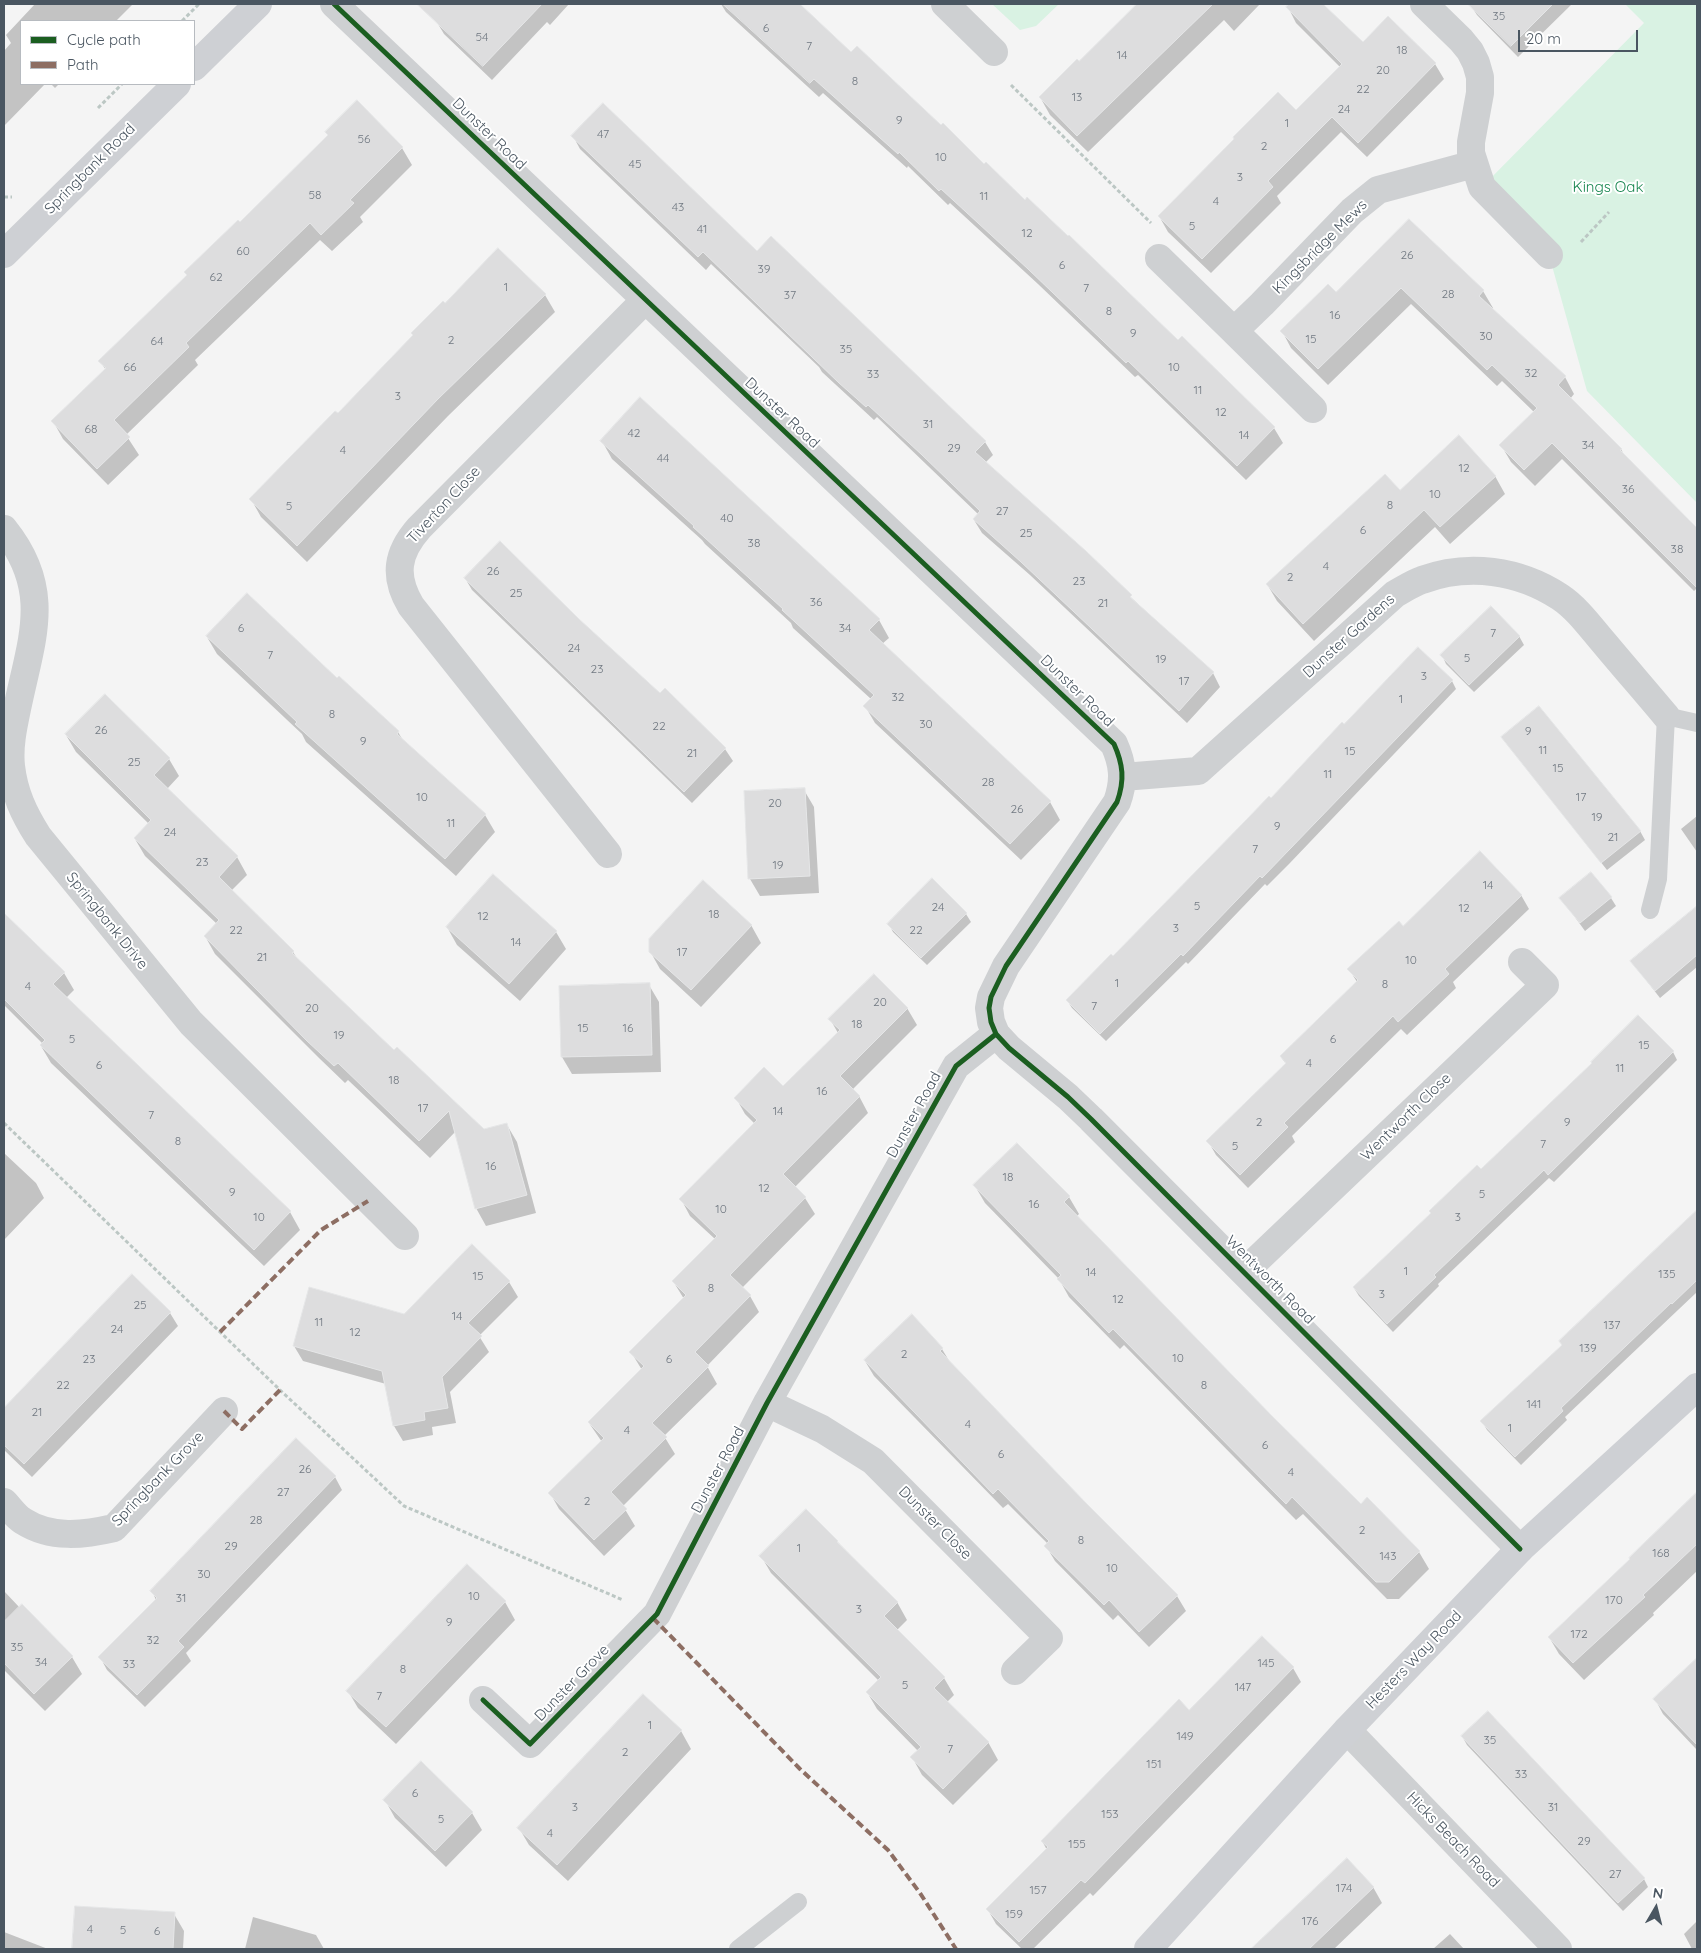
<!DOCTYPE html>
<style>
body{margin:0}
#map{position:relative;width:1701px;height:1953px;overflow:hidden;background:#f4f4f4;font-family:Quicksand,sans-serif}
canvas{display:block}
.frame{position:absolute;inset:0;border:5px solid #4a5661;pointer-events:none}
.legend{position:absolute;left:20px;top:20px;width:175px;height:65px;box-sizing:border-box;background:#fff;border:1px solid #b7bbc0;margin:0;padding:6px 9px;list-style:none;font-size:15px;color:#4a5661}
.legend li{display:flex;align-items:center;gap:10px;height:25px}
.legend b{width:25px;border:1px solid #b7bbc0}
.north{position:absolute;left:1631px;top:1883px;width:50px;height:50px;-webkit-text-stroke:4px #fff;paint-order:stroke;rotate:8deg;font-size:14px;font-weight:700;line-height:20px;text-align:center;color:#4a5661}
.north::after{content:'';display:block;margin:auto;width:18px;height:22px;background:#4a5661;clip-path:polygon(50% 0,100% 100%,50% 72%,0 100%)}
.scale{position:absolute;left:1518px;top:30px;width:120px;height:22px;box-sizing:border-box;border:2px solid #4a5661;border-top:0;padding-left:6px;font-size:15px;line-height:18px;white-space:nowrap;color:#4a5661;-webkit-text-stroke:4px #fff;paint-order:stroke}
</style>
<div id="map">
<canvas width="1701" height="1953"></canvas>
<div class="frame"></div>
<ul class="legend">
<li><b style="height:6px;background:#1b5e20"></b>Cycle path</li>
<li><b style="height:6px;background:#8d6e63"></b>Path</li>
</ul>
<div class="north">N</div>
<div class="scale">20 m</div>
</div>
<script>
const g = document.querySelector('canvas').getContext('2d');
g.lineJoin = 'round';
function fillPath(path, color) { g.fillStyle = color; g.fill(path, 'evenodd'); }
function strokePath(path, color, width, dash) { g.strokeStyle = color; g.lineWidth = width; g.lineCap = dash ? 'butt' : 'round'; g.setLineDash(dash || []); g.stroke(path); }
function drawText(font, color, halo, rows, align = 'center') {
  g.font = font + ' Quicksand,sans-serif'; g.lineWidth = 4; g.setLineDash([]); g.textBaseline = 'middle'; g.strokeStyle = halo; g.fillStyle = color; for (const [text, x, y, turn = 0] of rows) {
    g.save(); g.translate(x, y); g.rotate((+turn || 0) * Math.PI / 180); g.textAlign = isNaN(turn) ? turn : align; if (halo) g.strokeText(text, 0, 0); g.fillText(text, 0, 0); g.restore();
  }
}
fillPath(new Path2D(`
 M992 4H1059L1036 26 1020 30Z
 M1625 4H1697V503L1587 391 1549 255 1482 187 1644 23Z`), '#d9f2e3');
fillPath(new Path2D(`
 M35 4H133L116 21H21V84H45L4 126V51L11 43 6 35Z
 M449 4H569L550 25 547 22 492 80 444 34 435 19Z
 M721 4H798L851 53 984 165 1178 342 1182 338 1274 428 1283 443 1246 480 1138 375 1135 377 1038 284 950 203 948 205 908 166 907 168 823 93 819 97 726 12Z
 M1138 4H1260L1234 31 1224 20 1088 152 1050 115 1040 97 1079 63Z
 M1291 4H1321L1363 44 1435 64 1444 79 1367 157 1341 132 1277 196 1281 203 1211 273 1168 232 1159 216 1296 112 1340 67 1296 23 1288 7Z
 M1470 4H1572L1518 57 1477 15Z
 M51 84H59L55 88Z
 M357 102 402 148 412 165 360 217 363 222 332 251 320 240 195 360 198 365 126 435 139 455 108 485 63 439 53 421 106 370 100 361 329 137Z
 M573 136 757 252 985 442 993 455 985 463 1213 673 1220 687 1187 723 1030 575 982 533 974 520 979 515 877 417 874 420 822 372 819 367 711 264 706 270 580 149Z
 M1409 221 1483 291 1493 308 1492 309 1565 377 1574 394 1570 399 1621 449 1625 457 1662 496 1697 530V588L1694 591 1562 459 1535 486 1511 462 1501 445 1534 412 1502 381 1497 386 1411 304 1328 385 1291 348 1282 331 1336 294Z
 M545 295 555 312 448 416 307 562 261 517 251 499 338 415 445 304Z
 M602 441 879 620 889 638 882 644 1050 802 1060 820 1021 860 875 723 865 706 871 699 793 628 791 623 705 544 702 540 612 459Z
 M1495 476 1505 494 1450 544 1435 527 1314 641 1277 601 1267 584 1400 491Z
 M465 578 578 620 660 695 665 690 725 749 733 761 692 803 472 590Z
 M1519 636 1524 645 1474 692 1446 664 1442 655Z
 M207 637 337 680 339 678 398 732 404 742 485 815 495 832 456 876 306 742 302 734 217 654Z
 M1452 681 1456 689 1289 864 1267 886 1265 884 1188 964 1186 962 1106 1041 1072 1008 1067 1000 1113 958 1344 726Z
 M105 696 169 759 179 776 167 789 237 857 247 875 231 891 293 952 298 960 394 1052 483 1131 507 1125 517 1142 536 1213 486 1226 476 1208 456 1131 430 1158 348 1080 345 1083 319 1058 215 954 205 936 217 924 145 856 135 839 149 824 76 752 66 735Z
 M1502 737 1640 831 1645 840 1607 870Z
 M804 790 814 807 819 893 760 896 750 879 745 793Z
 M1697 816V852L1681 829Z
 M1521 895 1529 909 1453 982 1456 988 1407 1035 1401 1029 1292 1136 1295 1142 1248 1188 1216 1155 1208 1141 1286 1064 1281 1057 1357 982 1349 969 1403 927Z
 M1561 898H1611L1616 906 1585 931Z
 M1697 908V967L1660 998 1632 962Z
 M4 914 64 973 74 990 66 998 290 1212 300 1230 264 1266 51 1063 41 1046 43 1044 4 1005Z
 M966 914 971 922 927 965 893 932 889 924Z
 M751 925 761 943 701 1007 660 969 650 951Z
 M447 927 556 932 566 949 520 1001 457 945Z
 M649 985 659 1002 661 1072 572 1074 562 1057Z
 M907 1008 917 1025 852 1090 859 1096 868 1113 795 1187 805 1198 815 1214 742 1288 750 1296 759 1312 707 1366 717 1384 664 1436 675 1454 623 1506 635 1526 604 1556 559 1509 550 1493 602 1442 589 1423 642 1370 631 1352 684 1299 673 1281 715 1239 690 1216 681 1199 755 1124 745 1114 736 1098 783 1088 838 1033 830 1019Z
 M1673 1052 1677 1060 1554 1182 1549 1178 1438 1284 1439 1286 1393 1332 1359 1296 1354 1288 1481 1171Z
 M4 1153 36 1183 44 1198 4 1240Z
 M975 1186 1069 1197 1079 1214 1076 1217 1361 1506 1419 1552 1429 1569 1399 1599H1387L1303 1514 1296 1520 1124 1345 1120 1349 1069 1297 1059 1279 985 1203Z
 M1697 1212V1292L1565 1417 1567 1420 1521 1465 1487 1430 1482 1421 1562 1346Z
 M132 1276 170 1313 178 1326 32 1477 4 1450V1409Z
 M509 1282 518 1297 479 1336 489 1352 450 1392 456 1423 432 1427 433 1435 403 1441 394 1426 386 1384 303 1361 294 1346 404 1315Z
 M942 1349 951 1364 1086 1505 1177 1596 1186 1611 1149 1647 1118 1615 1113 1620 1055 1561 1046 1546 1048 1544 1008 1504 1003 1508 874 1376 865 1361Z
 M335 1477 342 1490 186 1653 191 1661 145 1707 107 1670 100 1657 156 1600 152 1591Z
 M1697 1495V1571L1653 1613 1654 1615 1584 1680 1559 1654 1549 1637Z
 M806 1510 897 1602 907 1620 896 1631 944 1678 954 1695 947 1702 988 1742 998 1760 953 1805 922 1775 912 1757 918 1751 877 1709 867 1692 879 1681 771 1573 761 1556Z
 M467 1566 505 1602 515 1620 396 1744 358 1708 348 1691Z
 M4 1591 20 1608 22 1606 72 1657 82 1674 45 1711 4 1670Z
 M1262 1637 1293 1668 1301 1682 1093 1896 1090 1893 1033 1949H1022L996 1924 988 1910 1047 1850 1042 1841 1189 1711Z
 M1694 1662 1697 1665V1750L1663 1714 1655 1699Z
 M643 1695 681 1731 691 1749 568 1881 529 1845 519 1828Z
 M1462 1736 1644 1879 1648 1887 1623 1911 1467 1745Z
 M385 1800 472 1813 482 1830 446 1867 395 1818Z
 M1347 1860 1373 1887 1382 1903 1334 1949H1253Z
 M76 1907 174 1914 184 1931 183 1949H73Z
 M253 1917 316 1935 324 1949H245Z
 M1697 1921V1949H1692L1684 1934Z
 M4 1932 48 1949H4Z
 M1450 1934 1464 1949H1433Z`), '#0003');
const building = new Path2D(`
 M417 4H542L483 66Z
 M723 4H800L851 52 857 46 941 125 943 123 984 164 986 162 1025 200 1027 197 1068 236 1069 235 1178 340 1182 336 1275 427 1237 466 1128 361 1126 363 1028 269 941 189 939 191 899 152 898 154 814 79 810 83Z
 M1137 4H1213L1077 136 1039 97 1077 59 1079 61Z
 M1289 4H1323L1363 42 1388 16 1436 63 1358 143 1332 117 1268 181 1273 187 1202 259 1158 216 1234 139 1233 137 1278 92 1296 110 1342 64 1286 7Z
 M1468 4H1553L1511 46Z
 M357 100 403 147 350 200 354 203 321 235 310 223 186 343 189 347 114 420 130 437 97 469 51 421 106 368 98 361 187 275 184 272 238 220 240 222 328 135 325 132Z
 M603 103 757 251 771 236 986 441 975 452 1086 551 1132 595 1130 597 1214 672 1179 711 1021 562 973 519 980 511 922 455 868 405 866 407 839 383 703 252 698 257 571 136Z
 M1409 219 1484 290 1479 296 1566 376 1558 385 1622 449 1620 450 1697 528V588L1552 443 1524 470 1499 445 1537 408 1492 365 1487 370 1401 288 1318 369 1280 331 1328 284 1336 292Z
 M498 248 546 294 438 399 297 546 249 499 335 411 338 413 413 335 411 333 443 301 445 303Z
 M640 397 880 619 869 630 1051 801 1010 844 863 706 874 695 782 610 783 609 693 527 694 526 600 441Z
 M1459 435 1496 476 1440 527 1424 510 1303 624 1266 584 1385 474 1400 490Z
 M500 541 579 619 660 693 665 688 726 748 684 792 464 578Z
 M247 593 337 678 339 676 399 731 397 734 486 814 445 859 295 724 297 722 206 636Z
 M1491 606 1520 636 1469 685 1440 655Z
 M1418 647 1453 680 1262 878 1260 876 1183 956 1181 954 1100 1034 1066 1000 1111 954 1113 956 1247 819 1269 796 1271 798 1342 722 1344 724Z
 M105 694 170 758 154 775 238 856 219 877 294 951 292 953 394 1050 397 1047 484 1129 507 1123 527 1195 475 1209 449 1111 419 1141 338 1063 334 1066 307 1041 204 936 219 920 134 838 151 820 65 734Z
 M1539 706 1641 831 1601 863 1501 737Z
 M805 788 810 876 748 879 744 791Z
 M1480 851 1522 895 1445 969 1449 974 1398 1022 1393 1016 1284 1123 1288 1127 1240 1175 1206 1141 1286 1063 1280 1056 1358 980 1347 969 1399 921 1403 926Z
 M1591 872 1612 897 1580 923 1559 898Z
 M493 874 557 931 509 984 446 927Z
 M932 878 967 913 921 958 887 924Z
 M703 880 752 925 691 990 649 952V939Z
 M1697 906V955L1655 991 1630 961Z
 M4 913 65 972 53 984 291 1211 254 1250 40 1045 45 1040 4 999Z
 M874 974 908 1008 840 1076 860 1096 783 1174 806 1197 730 1275 751 1295 695 1352 709 1366 652 1423 667 1437 611 1492 627 1509 594 1540 548 1493 604 1438 588 1422 644 1366 629 1352 686 1295 672 1281 717 1236 679 1199 757 1120 734 1098 764 1067 783 1086 840 1030 828 1019Z
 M650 983 652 1055 561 1057 559 986Z
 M1638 1015 1674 1051 1548 1175 1544 1170 1434 1275 1436 1277 1387 1324 1353 1287 1431 1213 1429 1211 1477 1165 1481 1169 1592 1063 1591 1062Z
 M1017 1143 1070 1196 1064 1202 1270 1414 1361 1504 1367 1497 1420 1551 1389 1582H1376L1292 1497 1286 1504 1113 1329 1109 1333 1057 1279 1061 1275 973 1185Z
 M1697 1210V1280L1672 1304 1671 1303 1561 1408 1563 1411 1515 1457 1480 1421 1562 1345 1559 1341Z
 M472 1244 510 1281 468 1323 482 1336 442 1377 448 1408 424 1412 425 1420 393 1426 382 1371 293 1346 309 1287 404 1314Z
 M132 1274 171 1312 24 1464 4 1445V1408Z
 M912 1314 943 1348 940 1351 1087 1504 1178 1595 1139 1632 1109 1600 1104 1605 1044 1546 1049 1541 998 1489 993 1494 864 1360Z
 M296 1438 336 1476 178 1641 184 1647 137 1695 98 1657 157 1598 150 1591Z
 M1697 1492V1544L1643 1595 1645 1597 1573 1663 1548 1637 1630 1559 1629 1558Z
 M806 1509 838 1541 837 1542 898 1602 884 1616 945 1677 934 1688 989 1742 943 1789 910 1757 921 1747 866 1692 881 1677 759 1556Z
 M467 1564 506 1601 386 1727 346 1691Z
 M22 1604 73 1656 34 1694 4 1663V1622Z
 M1262 1636 1294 1667 1085 1883 1081 1880 1019 1942 986 1909 1048 1847 1041 1841 1179 1699 1189 1710Z
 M1697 1658V1745L1653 1699Z
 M643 1694 682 1730 557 1865 517 1828Z
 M1488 1711 1645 1878 1618 1903 1461 1736Z
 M421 1761 473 1812 435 1851 383 1800Z
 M1347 1858 1374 1887 1309 1949H1251Z
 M75 1906 175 1912 173 1949H72Z`);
fillPath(building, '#ddddde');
strokePath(building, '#e5e6e7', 1);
strokePath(new Path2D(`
 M182 21 199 4
 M1011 85 1151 223
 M98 108 122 84
 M4 197H12
 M1581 242 1609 212
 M4 1123 280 1390 404 1506 623 1600`), '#bcc7c4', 3, [4, 2.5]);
strokePath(new Path2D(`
 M1650 910 1658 879 1666 716 1697 723
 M738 1949 798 1902`), '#ced0d2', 18);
strokePath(new Path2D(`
 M334 4 1114 744C1123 764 1125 780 1117 802L1006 966 991 997 989 1008 991 1022 996 1034 1009 1048 1068 1097 1091 1119 1520 1549
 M945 4 994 52
 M1424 4 1461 40 1470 51 1476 63 1480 77V93L1471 142V153L1482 187 1549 255
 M1159 258 1234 331
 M1313 409 1234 331 1262 304 1352 211 1378 190 1474 164
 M4 529C54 591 31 640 17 709 13 728 9 747 11 766 14 793 24 814 38 836L191 1023 405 1236
 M1123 777 1198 771 1395 594C1404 589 1413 583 1422 580 1468 563 1519 570 1560 597 1578 609 1591 628 1605 644 1625 668 1646 692 1666 716
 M608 854 411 606C393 576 397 553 419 528L645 300
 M1244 1272 1545 985 1522 962
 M767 1403 822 1429 873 1461 1049 1638 1015 1671
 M4 1502C10 1508 16 1517 23 1521 51 1539 84 1535 114 1528L224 1411
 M483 1700 530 1744 657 1614 767 1403 956 1066 996 1034
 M1347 1730 1558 1949`), '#ced0d2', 28);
strokePath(new Path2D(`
 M194 67 258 4
 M4 254 177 84
 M1148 1949 1347 1730 1520 1549 1697 1387`), '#ced0d4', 28);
strokePath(new Path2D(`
 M220 1332 321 1230 368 1201
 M224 1411 242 1429 280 1390
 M653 1618 800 1769 888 1850 920 1893 956 1949`), '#8d6e63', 4, [8, 4]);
strokePath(new Path2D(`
 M334 4 1114 744C1123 764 1125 780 1117 802L1006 966 991 997 989 1008 991 1022 996 1034 1009 1048 1068 1097 1091 1119 1520 1549
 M483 1700 530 1744 657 1614 767 1403 956 1066 996 1034`), '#1b5e20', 5);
drawText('12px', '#707881', null, [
 ["35",1499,16],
 ["6",766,28],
 ["54",482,37],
 ["7",809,46],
 ["18",1402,50],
 ["14",1122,55],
 ["20",1383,70],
 ["8",855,81],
 ["22",1363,89],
 ["13",1077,97],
 ["24",1344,109],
 ["9",899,120],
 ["1",1287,123],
 ["47",603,134],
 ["56",364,139],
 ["2",1264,146],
 ["10",941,157],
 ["45",635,164],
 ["3",1240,177],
 ["58",315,195],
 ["11",984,196],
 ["4",1216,201],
 ["43",678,207],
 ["5",1192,226],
 ["41",702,229],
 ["12",1027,233],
 ["60",243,251],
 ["26",1407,255],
 ["6",1062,265],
 ["39",764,269],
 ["62",216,277],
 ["1",506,287],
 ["7",1086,288],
 ["28",1448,294],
 ["37",790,295],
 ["8",1109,311],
 ["16",1335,315],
 ["9",1133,333],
 ["30",1486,336],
 ["15",1311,339],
 ["2",451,340],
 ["64",157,341],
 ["35",846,349],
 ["66",130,367],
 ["10",1174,367],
 ["32",1531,373],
 ["33",873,374],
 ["11",1198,390],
 ["3",398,396],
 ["12",1221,412],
 ["31",928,424],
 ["68",91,429],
 ["42",634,433],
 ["14",1244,435],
 ["34",1588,445],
 ["29",954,448],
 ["4",343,450],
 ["44",663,458],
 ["12",1464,468],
 ["36",1628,489],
 ["10",1435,494],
 ["8",1390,505],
 ["5",289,506],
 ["27",1002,511],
 ["40",727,518],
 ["6",1363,530],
 ["25",1026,533],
 ["38",754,543],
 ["38",1677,549],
 ["4",1326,566],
 ["26",493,571],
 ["2",1290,577],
 ["23",1079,581],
 ["25",516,593],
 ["36",816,602],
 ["21",1103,603],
 ["6",241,628],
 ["34",845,628],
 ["7",1493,633],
 ["24",574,648],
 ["7",270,655],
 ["5",1467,658],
 ["19",1161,659],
 ["23",597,669],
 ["3",1424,676],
 ["17",1184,681],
 ["32",898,697],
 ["1",1401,699],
 ["8",332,714],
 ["30",926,724],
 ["22",659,726],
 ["26",101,730],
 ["9",1528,731],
 ["9",363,741],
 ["11",1543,750],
 ["15",1350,751],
 ["21",692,753],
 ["25",134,762],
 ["15",1558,768],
 ["11",1328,774],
 ["28",988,782],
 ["10",422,797],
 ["17",1581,797],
 ["20",775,803],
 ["26",1017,809],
 ["19",1597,817],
 ["11",451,823],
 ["9",1277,826],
 ["24",170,832],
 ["21",1613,837],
 ["7",1255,849],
 ["23",202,862],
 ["19",778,865],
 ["14",1488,885],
 ["5",1197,906],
 ["24",938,907],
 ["12",1464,908],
 ["18",714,914],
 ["12",483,916],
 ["3",1176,928],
 ["22",236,930],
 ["22",916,930],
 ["14",516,942],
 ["17",682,952],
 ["21",262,957],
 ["10",1411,960],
 ["1",1117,983],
 ["8",1385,984],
 ["4",28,986],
 ["20",880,1002],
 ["7",1094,1006],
 ["20",312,1008],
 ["18",857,1024],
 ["15",583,1028],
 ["16",628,1028],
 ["19",339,1035],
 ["5",72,1039],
 ["6",1333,1039],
 ["15",1644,1045],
 ["4",1309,1063],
 ["6",99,1065],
 ["11",1620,1068],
 ["18",394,1080],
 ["16",822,1091],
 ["17",423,1108],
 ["14",778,1111],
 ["7",151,1115],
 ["2",1259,1122],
 ["9",1567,1122],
 ["8",178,1141],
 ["7",1543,1144],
 ["5",1235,1146],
 ["16",491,1166],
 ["18",1008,1177],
 ["12",764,1188],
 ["9",232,1192],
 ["5",1482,1194],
 ["16",1034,1204],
 ["10",721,1209],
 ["10",259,1217],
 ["3",1458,1217],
 ["1",1406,1271],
 ["14",1091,1272],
 ["135",1667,1274],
 ["15",478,1276],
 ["8",711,1288],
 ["3",1382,1294],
 ["12",1118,1299],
 ["25",140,1305],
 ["14",457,1316],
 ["11",319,1322],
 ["137",1612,1325],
 ["24",117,1329],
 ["12",355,1332],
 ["139",1588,1348],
 ["2",904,1354],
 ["10",1178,1358],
 ["23",89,1359],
 ["6",669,1359],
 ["22",63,1385],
 ["8",1204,1385],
 ["141",1534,1404],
 ["21",37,1412],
 ["4",968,1424],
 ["1",1510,1428],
 ["4",627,1430],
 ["6",1265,1445],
 ["6",1001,1454],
 ["26",305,1469],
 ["4",1291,1472],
 ["27",283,1492],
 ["2",587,1501],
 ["28",256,1520],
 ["2",1362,1530],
 ["8",1081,1540],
 ["29",231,1546],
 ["1",799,1548],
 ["168",1661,1553],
 ["143",1388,1556],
 ["10",1112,1568],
 ["30",204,1574],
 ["10",474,1596],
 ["31",181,1598],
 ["170",1614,1600],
 ["3",859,1609],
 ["9",449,1622],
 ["172",1579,1634],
 ["32",153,1640],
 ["35",17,1647],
 ["34",41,1662],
 ["145",1266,1663],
 ["33",129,1664],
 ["8",403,1669],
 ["5",905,1685],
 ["147",1243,1687],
 ["7",379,1696],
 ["1",650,1725],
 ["149",1185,1736],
 ["35",1490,1740],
 ["7",950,1749],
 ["2",625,1752],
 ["151",1154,1764],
 ["33",1521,1774],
 ["6",415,1793],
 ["3",575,1807],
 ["31",1553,1807],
 ["153",1110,1814],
 ["5",441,1819],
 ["4",550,1833],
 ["29",1584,1841],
 ["155",1077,1844],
 ["27",1615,1874],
 ["174",1344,1888],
 ["157",1038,1890],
 ["159",1014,1914],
 ["176",1310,1921],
 ["4",90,1929],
 ["5",123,1930],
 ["6",157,1931]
]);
drawText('15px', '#4a5661', '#fff', [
 ["Dunster Road",489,134,44],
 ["Springbank Road",90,169,-45],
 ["Kingsbridge Mews",1320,247,-45],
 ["Dunster Road",782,413,43],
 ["Tiverton Close",444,505,-47],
 ["Dunster Gardens",1349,636,-42],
 ["Dunster Road",1077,691,44],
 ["Springbank Drive",107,921,51],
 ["Dunster Road",914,1115,-61],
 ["Wentworth Close",1406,1117,-44],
 ["Wentworth Road",1270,1280,45],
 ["Dunster Road",718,1470,-62],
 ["Springbank Grove",158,1479,-46],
 ["Dunster Close",935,1523,45],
 ["Hesters Way Road",1414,1660,-46],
 ["Dunster Grove",572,1683,-46],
 ["Hicks Beach Road",1453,1840,46]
]);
drawText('15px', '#17864f', '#fff', [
 ["Kings Oak",1608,187]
]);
</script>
